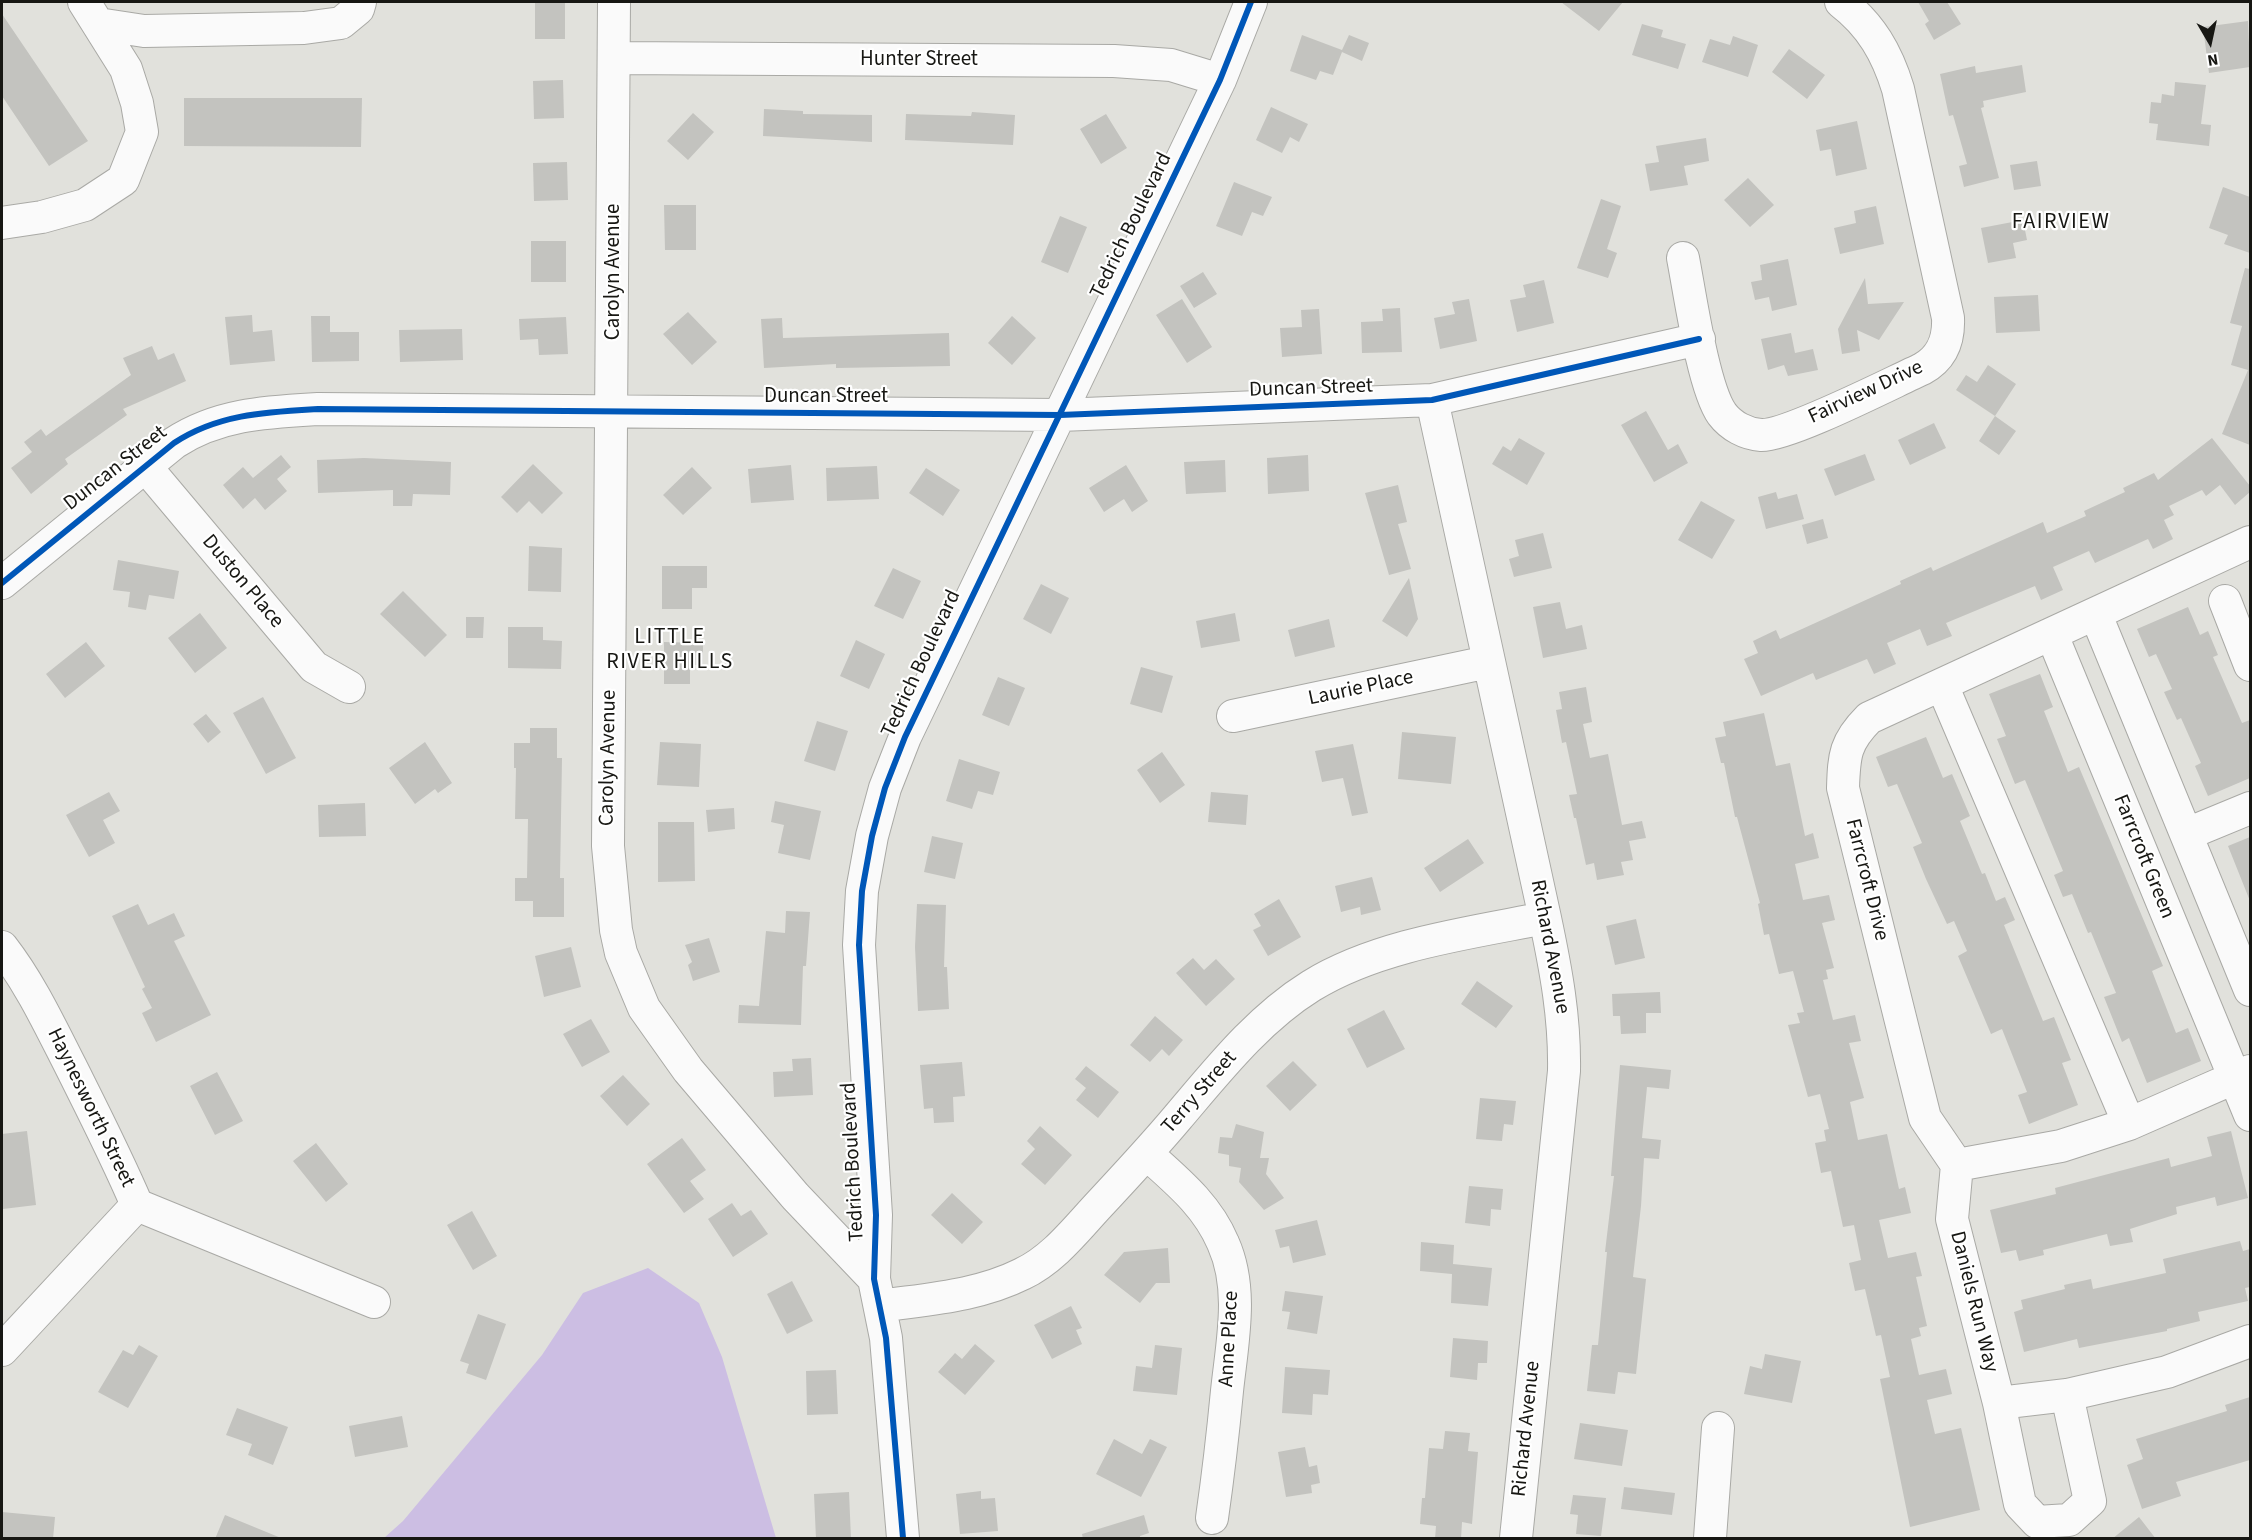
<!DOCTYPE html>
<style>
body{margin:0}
#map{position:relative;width:2252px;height:1540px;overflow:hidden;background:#e1e1dc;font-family:"Source Sans 3",sans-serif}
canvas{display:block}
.frame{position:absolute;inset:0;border:3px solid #171713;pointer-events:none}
.north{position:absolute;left:2180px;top:12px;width:60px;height:60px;-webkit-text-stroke:4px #fff;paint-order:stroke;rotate:171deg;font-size:16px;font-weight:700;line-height:24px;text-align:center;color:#171713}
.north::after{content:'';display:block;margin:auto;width:21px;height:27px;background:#171713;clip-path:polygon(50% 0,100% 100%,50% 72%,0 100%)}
</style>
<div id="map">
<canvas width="2252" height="1540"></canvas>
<div class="frame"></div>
<div class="north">N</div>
</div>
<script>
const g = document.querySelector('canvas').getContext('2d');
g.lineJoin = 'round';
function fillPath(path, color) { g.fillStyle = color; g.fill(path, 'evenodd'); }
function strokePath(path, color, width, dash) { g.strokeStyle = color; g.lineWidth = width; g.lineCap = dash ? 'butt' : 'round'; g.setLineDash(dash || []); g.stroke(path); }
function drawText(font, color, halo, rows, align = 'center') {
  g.font = font + ' "Source Sans 3",sans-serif'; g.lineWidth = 4.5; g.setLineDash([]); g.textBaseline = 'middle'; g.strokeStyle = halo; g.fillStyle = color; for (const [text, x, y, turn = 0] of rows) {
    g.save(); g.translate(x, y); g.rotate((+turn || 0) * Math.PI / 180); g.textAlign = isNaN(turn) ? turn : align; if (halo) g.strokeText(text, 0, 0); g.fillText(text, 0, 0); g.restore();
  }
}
fillPath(new Path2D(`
 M648 1268 699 1303 722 1357 776 1538H384L403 1521 542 1355 583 1293Z`), '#ccbee3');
fillPath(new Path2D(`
 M535 2H565V39H535Z
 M1561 2H1623L1599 31Z
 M1918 2H1947L1961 24 1934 40 1925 24 1929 21Z
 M2 14 88 141 49 166 2 96Z
 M2248 21 2250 67 2209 73 2203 27Z
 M1642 24 1663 30 1661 37 1686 44 1678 69 1632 55Z
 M1302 35 1342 50 1349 35 1369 43 1362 61 1342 52 1333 75 1320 71 1316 80 1290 71Z
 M1733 36 1758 45 1748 77 1702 62 1710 39 1730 45Z
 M1789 49 1825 75 1807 99 1772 72Z
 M2022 65 2026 92 1983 101 1984 107 1981 108 1999 178 1964 187 1959 166 1967 164 1953 115 1949 116 1940 74 1975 66 1976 73Z
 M563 80 564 118 534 119 533 81Z
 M2175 82 2206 85 2201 124 2211 125 2209 146 2156 140 2158 124 2149 123 2151 102 2161 103 2162 94 2174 96Z
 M184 98H362L361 147 184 146Z
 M1271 107 1308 124 1299 142 1290 137 1282 153 1256 140Z
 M764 109 803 111V114L872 115V142L763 136Z
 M972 112 1015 115 1013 145 905 140 906 114 971 116Z
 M693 113 714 132 688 160 667 141Z
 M1106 114 1127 148 1101 164 1080 129Z
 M1857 121 1867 169 1836 176 1831 149 1820 151 1816 130Z
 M1706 138 1709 161 1684 166 1688 185 1650 191 1645 164 1659 162 1656 146Z
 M2037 161 2041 186 2014 190 2010 165Z
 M567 162 568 200 534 201 533 163Z
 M1748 178 1774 205 1750 227 1724 200Z
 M1234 182 1272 197 1263 216 1252 212 1242 236 1216 226Z
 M2223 187 2250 197V253L2224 244 2228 235 2209 228Z
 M1601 199 1621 206 1607 249 1617 253 1608 278 1577 268Z
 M664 205H696V250H665Z
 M1876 206 1884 244 1840 254 1834 228 1856 223 1854 211Z
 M1060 216 1087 227 1068 273 1041 262Z
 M2023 220 2027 240 2013 243 2016 258 1988 263 1981 228Z
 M531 241H566V282H531Z
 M1788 259 1797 305 1772 311 1769 297 1755 300 1751 282 1762 280 1760 265Z
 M2245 268 2250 269V445L2222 434 2248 370 2231 365 2242 326 2230 323Z
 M1203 272 1217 294 1194 308 1180 286Z
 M1865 278 1868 304 1904 302 1879 340 1857 330 1860 351 1842 354 1838 329Z
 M1544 280 1554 323 1517 332 1510 300 1526 297 1523 285Z
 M2038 295 2040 331 1996 333 1994 297Z
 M1182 299 1212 347 1187 363 1156 315Z
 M1469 299 1477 341 1440 349 1434 318 1455 314 1452 302Z
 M1400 308 1402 352 1362 353 1361 322 1383 321 1382 309Z
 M1319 309 1322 354 1282 357 1280 328 1302 327 1301 310Z
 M688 312 717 342 692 365 663 334Z
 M252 315 253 332 272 330 275 361 230 365 225 317Z
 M311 316H330V332H359V361L312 362Z
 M1012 316 1036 338 1012 365 988 343Z
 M566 317 568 354 539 355 538 339 520 340 519 319Z
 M782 318 783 338 949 333 950 366 836 368V364L764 368 761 319Z
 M462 329 463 360 400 362 399 330Z
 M1791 333 1795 353 1813 349 1818 370 1788 376 1784 365 1768 370 1761 339Z
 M152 346 158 360 174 353 186 381 123 409 127 415 65 459 68 464 31 494 11 468 32 452 24 442 41 429 46 436 131 375 123 358Z
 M1988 365 2016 384 1995 416 1956 390 1966 375 1977 382Z
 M1646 411 1668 450 1678 444 1688 463 1654 482 1621 425Z
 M1995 416 2016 431 1999 455 1979 441Z
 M1934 423 1946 448 1910 465 1898 440Z
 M1519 438 1545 453 1527 485 1492 464 1503 446 1511 451Z
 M2212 438 2250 486V492L2235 505 2220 485 2206 496 2202 490 2169 506 2174 515 2164 520 2173 539 2153 549 2148 539 2095 563 2089 551 2053 567 2063 590 2041 600 2035 586 1946 623 1952 636 1927 646 1920 629 1887 643 1896 664 1874 674 1867 659 1816 680 1813 673 1761 696 1744 659 1758 653 1753 641 1776 630 1780 639 1901 584 1900 581 1931 567 1933 571 2043 522 2047 533 2086 516 2084 511 2125 492 2123 488 2154 473 2158 480Z
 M1865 454 1875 480 1835 496 1824 469Z
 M281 455 291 467 277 479 287 491 265 510 255 498 243 509 223 485 243 467 253 478Z
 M1308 455 1309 491 1268 494 1267 458Z
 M364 458 451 462 450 495 413 494 412 506H393V490L318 493 317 460Z
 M1225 460 1226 492 1186 494 1184 462Z
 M533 464 563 493 542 514 529 501 517 513 501 497Z
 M791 465 794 500 751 503 748 469Z
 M1126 465 1148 501 1132 512 1124 499 1104 512 1089 488Z
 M877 466 879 499 827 501 826 468Z
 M692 467 712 488 683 515 663 495Z
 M926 468 960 490 943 516 909 493Z
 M1398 485 1407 522 1398 524 1411 569 1389 575 1365 493Z
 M1776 492 1778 499 1797 494 1804 519 1766 529 1758 497Z
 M1701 501 1735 520 1712 559 1678 540Z
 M1823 519 1828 538 1807 544 1802 525Z
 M1543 533 1552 568 1514 577 1509 559 1519 556 1515 540Z
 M529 546 562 548 561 592 528 591Z
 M118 560 179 571 174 599 149 595 146 610 128 607 130 592 113 590Z
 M662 566H707V588H692V609H662Z
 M893 568 921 581 903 619 874 606Z
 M1409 578 1418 619 1407 637 1382 621Z
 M1041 584 1069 598 1051 634 1023 619Z
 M403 591 447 635 425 657 380 614Z
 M1560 602 1566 629 1582 625 1587 649 1543 658 1533 607Z
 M2188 607 2200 635 2208 631 2218 655 2213 657 2242 723 2250 720V778L2208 796 2195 766 2201 763 2181 718 2177 720 2164 692 2172 689 2156 654 2149 657 2137 629Z
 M200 613 227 648 195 673 168 638Z
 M1235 613 1240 641 1201 648 1196 621Z
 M466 617H484L483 638H466Z
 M1329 619 1335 647 1295 657 1288 630Z
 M508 627H543V640L562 641 561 669 508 668Z
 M856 640 885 654 869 689 840 676Z
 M86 642 105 666 65 698 46 674Z
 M664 642 703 643V665H690V684H664Z
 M1141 667 1173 676 1162 713 1130 704Z
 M2040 674 2053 707 2044 711 2068 772 2079 767 2163 966 2152 971 2176 1033 2188 1028 2201 1061 2147 1083 2129 1038 2122 1042 2104 997 2116 993 2091 932 2088 933 2072 894 2063 897 2054 875 2063 871 2041 818 2025 780 2015 784 1997 739 2006 736 1989 694Z
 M998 677 1025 688 1009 726 982 715Z
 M1586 687 1592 722 1583 724 1590 758 1608 754 1622 825 1642 821 1646 838 1629 841 1633 860 1621 862 1624 875 1597 880 1594 863 1586 865 1576 818H1574L1569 795 1577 794 1566 742 1562 743 1556 710 1562 709 1559 692Z
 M263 697 296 758 266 774 233 713Z
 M1764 713 1776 766 1790 763 1805 836 1813 833 1819 858 1795 864 1803 900 1829 895 1835 920 1822 923 1834 968 1826 970 1828 979 1823 980 1833 1020 1855 1015 1861 1041 1849 1043 1864 1098 1850 1102 1858 1140 1887 1134 1899 1189 1905 1187 1911 1213 1879 1220 1888 1258 1916 1252 1922 1276 1916 1277 1927 1326 1919 1328 1921 1336 1911 1339 1919 1375 1946 1369 1952 1394 1927 1400 1935 1434 1961 1428 1980 1510 1910 1527 1880 1379 1890 1377 1881 1335 1876 1336 1865 1289 1855 1291 1849 1263 1861 1260 1854 1225 1843 1227 1831 1171 1821 1173 1815 1143 1826 1141 1824 1130 1829 1129 1820 1094 1808 1097 1788 1025 1800 1023 1797 1013 1804 1012 1793 971 1779 974 1769 934 1764 935 1758 904 1760 903 1737 817H1735L1724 763H1721L1715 738 1726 736 1723 722Z
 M206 714 221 732 208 743 193 724Z
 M817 721 848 731 835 771 804 761Z
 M530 728H557V758H562L560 878H564V917H533V901H515V878H527L528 819H515L516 768H514V743H530Z
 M1402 732 1456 737 1451 784 1398 779Z
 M1926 737 1943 778 1952 774 1970 816 1960 821 1982 874 1985 873 1996 901 2005 897 2015 920 2004 925 2043 1021 2054 1017 2071 1060 2062 1063 2078 1105 2029 1124 2018 1095 2027 1092 2002 1029 1991 1034 1958 956 1967 951 1954 921 1947 924 1926 879 1913 847 1922 843 1897 784 1888 787 1876 757Z
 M425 742 452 783 438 793 435 789 415 804 389 768Z
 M660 742 701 744 699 787 657 785Z
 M1353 744 1368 813 1352 816 1343 778 1322 782 1315 751Z
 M1162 752 1185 785 1160 803 1137 770Z
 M959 759 1000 772 993 795 978 791 972 809 946 801Z
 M109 792 120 811 103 820 115 843 89 857 66 815Z
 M1211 792 1248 795 1246 825 1208 822Z
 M775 801 821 811 810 860 778 853 784 825 771 822Z
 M365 803 366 836 319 837 318 805Z
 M734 808 735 829 708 832 706 810Z
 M658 822H694L695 881 658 882Z
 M932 836 963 843 955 879 924 872Z
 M2250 837V901L2228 846Z
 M1468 839 1484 863 1440 892 1424 868Z
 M1372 877 1381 910 1361 915 1360 907 1341 912 1335 886Z
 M1279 899 1301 937 1268 956 1253 930 1261 926 1254 914Z
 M138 904 148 925 174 913 185 936 174 941 211 1015 156 1042 142 1013 152 1008 142 989 145 987 112 916Z
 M917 904 946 905 944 967H947L949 1009 918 1011 915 947Z
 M786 911 810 912 806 966H803L801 1025 738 1023 739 1005 759 1006 766 931 785 933Z
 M1636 919 1645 958 1615 965 1606 926Z
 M709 938 720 972 693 981 688 965 692 962 685 945Z
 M571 947 581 987 544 997 535 956Z
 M1193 958 1204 970 1216 959 1235 979 1206 1006 1176 973Z
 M1477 981 1513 1006 1496 1028 1461 1004Z
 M1660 992 1661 1013H1646V1033L1621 1034 1620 1016H1613L1612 994Z
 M1384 1010 1405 1049 1367 1068 1347 1029Z
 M1155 1016 1183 1040 1169 1056 1162 1049 1150 1062 1130 1045Z
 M591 1019 610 1052 582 1067 563 1034Z
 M811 1058 813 1095 774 1097 773 1072 793 1071 792 1059Z
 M1293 1061 1317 1085 1290 1111 1266 1086Z
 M962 1062 965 1096 953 1097 954 1122 934 1123 933 1108 924 1109 920 1065Z
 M1620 1065 1671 1070 1669 1089 1647 1087 1642 1138 1661 1140 1659 1159 1644 1158 1641 1206 1633 1277 1646 1279 1636 1374 1618 1372 1615 1394 1587 1391 1592 1345H1598L1607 1252H1605L1614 1176H1611Z
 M1086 1066 1119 1092 1098 1118 1076 1100 1086 1088 1075 1079Z
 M217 1072 243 1121 215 1135 190 1086Z
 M623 1075 650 1104 627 1126 600 1096Z
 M1480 1098 1516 1101 1513 1125 1504 1124 1502 1141 1476 1139Z
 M1236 1124 1264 1132 1260 1158H1269L1266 1174 1284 1198 1264 1210 1239 1182 1241 1168 1229 1166V1155L1218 1153 1220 1137 1232 1138Z
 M1040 1126 1072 1155 1045 1185 1021 1164 1035 1149 1027 1141Z
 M27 1131 36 1205 3 1209 2 1134Z
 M2231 1131 2248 1198 2217 1206 2215 1197 2176 1207 2177 1214 2130 1229 2133 1242 2110 1246 2107 1234 2043 1250 2044 1255 2019 1261 2016 1250 2001 1253 1990 1210 2056 1194 2055 1188 2169 1158 2171 1167 2212 1156 2207 1137Z
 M682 1138 706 1170 690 1181 704 1199 684 1213 647 1164Z
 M316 1143 348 1184 326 1202 293 1161Z
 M1469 1186 1503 1189 1501 1210 1491 1209 1490 1226 1465 1223Z
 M952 1193 983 1222 962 1244 931 1215Z
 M732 1203 741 1216 751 1210 768 1234 733 1257 708 1219Z
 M472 1211 497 1256 473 1270 447 1225Z
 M1317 1220 1326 1255 1293 1263 1289 1246 1280 1248 1275 1230Z
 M2240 1241 2243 1251 2250 1249V1287L2245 1288 2248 1301 2198 1312 2200 1321 2167 1329V1331L2079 1348 2077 1339 2024 1352 2014 1312 2023 1309 2021 1300 2065 1289 2064 1285 2091 1279 2093 1289 2166 1273 2163 1259Z
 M1421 1242 1454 1245 1453 1264 1492 1268 1488 1306 1451 1303 1452 1274 1420 1271Z
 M1168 1248 1170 1283H1156L1140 1303 1104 1275 1124 1252Z
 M792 1281 813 1321 787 1334 767 1294Z
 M1285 1291 1323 1296 1317 1334 1287 1329 1290 1312 1282 1311Z
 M1071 1306 1082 1328 1076 1330 1082 1344 1052 1359 1034 1325Z
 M478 1314 506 1324 486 1380 466 1373 469 1364 460 1361Z
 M1453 1338 1488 1341 1487 1363H1478L1477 1380 1450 1377Z
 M975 1344 995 1361 965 1395 938 1372 955 1353 962 1359Z
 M139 1345 158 1356 128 1408 98 1392 123 1350 133 1355Z
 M1155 1345 1182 1348 1177 1395 1133 1391 1136 1366 1152 1368Z
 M1765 1354 1801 1361 1792 1403 1744 1394 1750 1366 1762 1369Z
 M1285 1367 1330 1370 1328 1395 1313 1394 1312 1415 1282 1413Z
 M836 1370 838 1414 807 1415 806 1371Z
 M2250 1397V1460L2176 1482 2181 1496 2142 1509 2127 1465 2143 1459 2136 1439 2227 1411 2225 1405Z
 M237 1408 288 1427 273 1465 248 1455 252 1444 226 1435Z
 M402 1416 408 1447 355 1457 349 1426Z
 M1580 1423 1628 1430 1622 1466 1574 1459Z
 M1445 1431 1470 1433 1468 1451 1478 1452 1472 1524 1462 1522 1461 1539H1435L1436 1526 1420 1524 1422 1498H1425L1429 1448 1443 1449Z
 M1114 1439 1142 1454 1150 1439 1167 1447 1141 1497 1096 1474Z
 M1305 1447 1309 1467 1317 1465 1320 1483 1311 1485 1312 1493 1286 1497 1278 1452Z
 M1624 1487 1675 1493 1672 1515 1621 1509Z
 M981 1491V1499L995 1498 998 1531 960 1534 956 1494Z
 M849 1492 851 1539H816L814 1494Z
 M1573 1495 1606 1498 1601 1536 1576 1534 1578 1515 1570 1514Z
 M2 1512 55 1517 53 1539H2Z
 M225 1515 281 1538 280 1539H215Z
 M1144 1515 1149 1533 1140 1536V1539H1083L1082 1534Z
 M2139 1517 2156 1539H2112Z`), '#c3c3bf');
const minor = new Path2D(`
 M614 2 608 846 616 930 621 953 644 1008 688 1070 795 1196 874 1279
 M98 24 144 31 304 28 341 23 358 9 360 2
 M615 58 1114 61 1171 65 1220 80
 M2 223 42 217 85 205 123 180 142 132 137 103 126 69 84 2
 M1683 258C1690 294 1703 387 1722 414 1731 426 1746 434 1761 435 1788 436 1891 383 1922 369 1942 358 1949 340 1948 318L1898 89C1887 53 1871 25 1841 2
 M1432 400 1545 918C1556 970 1565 1018 1564 1071L1516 1538
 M145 466 314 667 349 687
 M2 583 174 443C218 414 266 412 318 409L1060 415 1432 400 1699 339
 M2225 601 2250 665
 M2096 615 2250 990
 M2052 635 2250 1115
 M1942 685 2129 1124
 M1233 716 1488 662
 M2187 834 2250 808
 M2 947C30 983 50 1026 71 1067 94 1113 117 1158 137 1205L374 1302
 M1147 1154C1177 1181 1207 1205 1223 1243 1244 1289 1232 1343 1227 1391 1223 1433 1218 1476 1212 1518
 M1957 1165 1925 1118 1843 788C1844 755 1845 742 1869 718L2250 542
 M1957 1165 1952 1219 1999 1403 2020 1504 2037 1522 2069 1520 2090 1501 2067 1395
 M1957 1165 2061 1146 2129 1124 2250 1071
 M881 1306C928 1299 978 1296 1022 1274 1052 1260 1074 1232 1096 1208 1124 1178 1152 1148 1178 1117 1218 1070 1258 1019 1311 986 1377 945 1469 933 1545 918
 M2 1350 137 1205
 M1999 1403 2067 1395 2167 1372 2250 1341
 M903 1538 886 1338 874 1279 876 1215 859 945 862 891 872 836 885 788 905 737 1220 80 1251 2
 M1710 1538 1718 1428`);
strokePath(minor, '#a9a9a5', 34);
strokePath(minor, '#fafafa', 32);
strokePath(new Path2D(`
 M2 583 174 443C218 414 266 412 318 409L1060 415 1432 400 1699 339
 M903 1538 886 1338 874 1279 876 1215 859 945 862 891 872 836 885 788 905 737 1220 80 1251 2`), '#0057b8', 6);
drawText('21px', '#171713', '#fff', [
 ["Hunter Street",919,60],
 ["Tedrich Boulevard",1132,226,-64],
 ["Carolyn Avenue",614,272,-90],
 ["Duncan Street",1311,389,-2],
 ["Fairview Drive",1866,393,-25],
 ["Duncan Street",826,397],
 ["Duncan Street",116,469,-38],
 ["Duston Place",242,582,50],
 ["Tedrich Boulevard",922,664,-65],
 ["Laurie Place",1361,689,-12],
 ["Carolyn Avenue",609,758,-89],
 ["Farrcroft Green",2143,857,68],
 ["Farrcroft Drive",1866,880,76],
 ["Richard Avenue",1549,947,79],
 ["Terry Street",1200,1093,-49],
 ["Haynesworth Street",90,1108,64],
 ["Tedrich Boulevard",854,1162,-93],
 ["Daniels Run Way",1973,1302,76],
 ["Anne Place",1230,1339,-87],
 ["Richard Avenue",1527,1429,-84]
]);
g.letterSpacing = '1.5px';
drawText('22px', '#171713', '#fff', [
 ["FAIRVIEW",2061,223],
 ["LITTLE",670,638],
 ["RIVER HILLS",670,663]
]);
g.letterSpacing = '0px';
</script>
